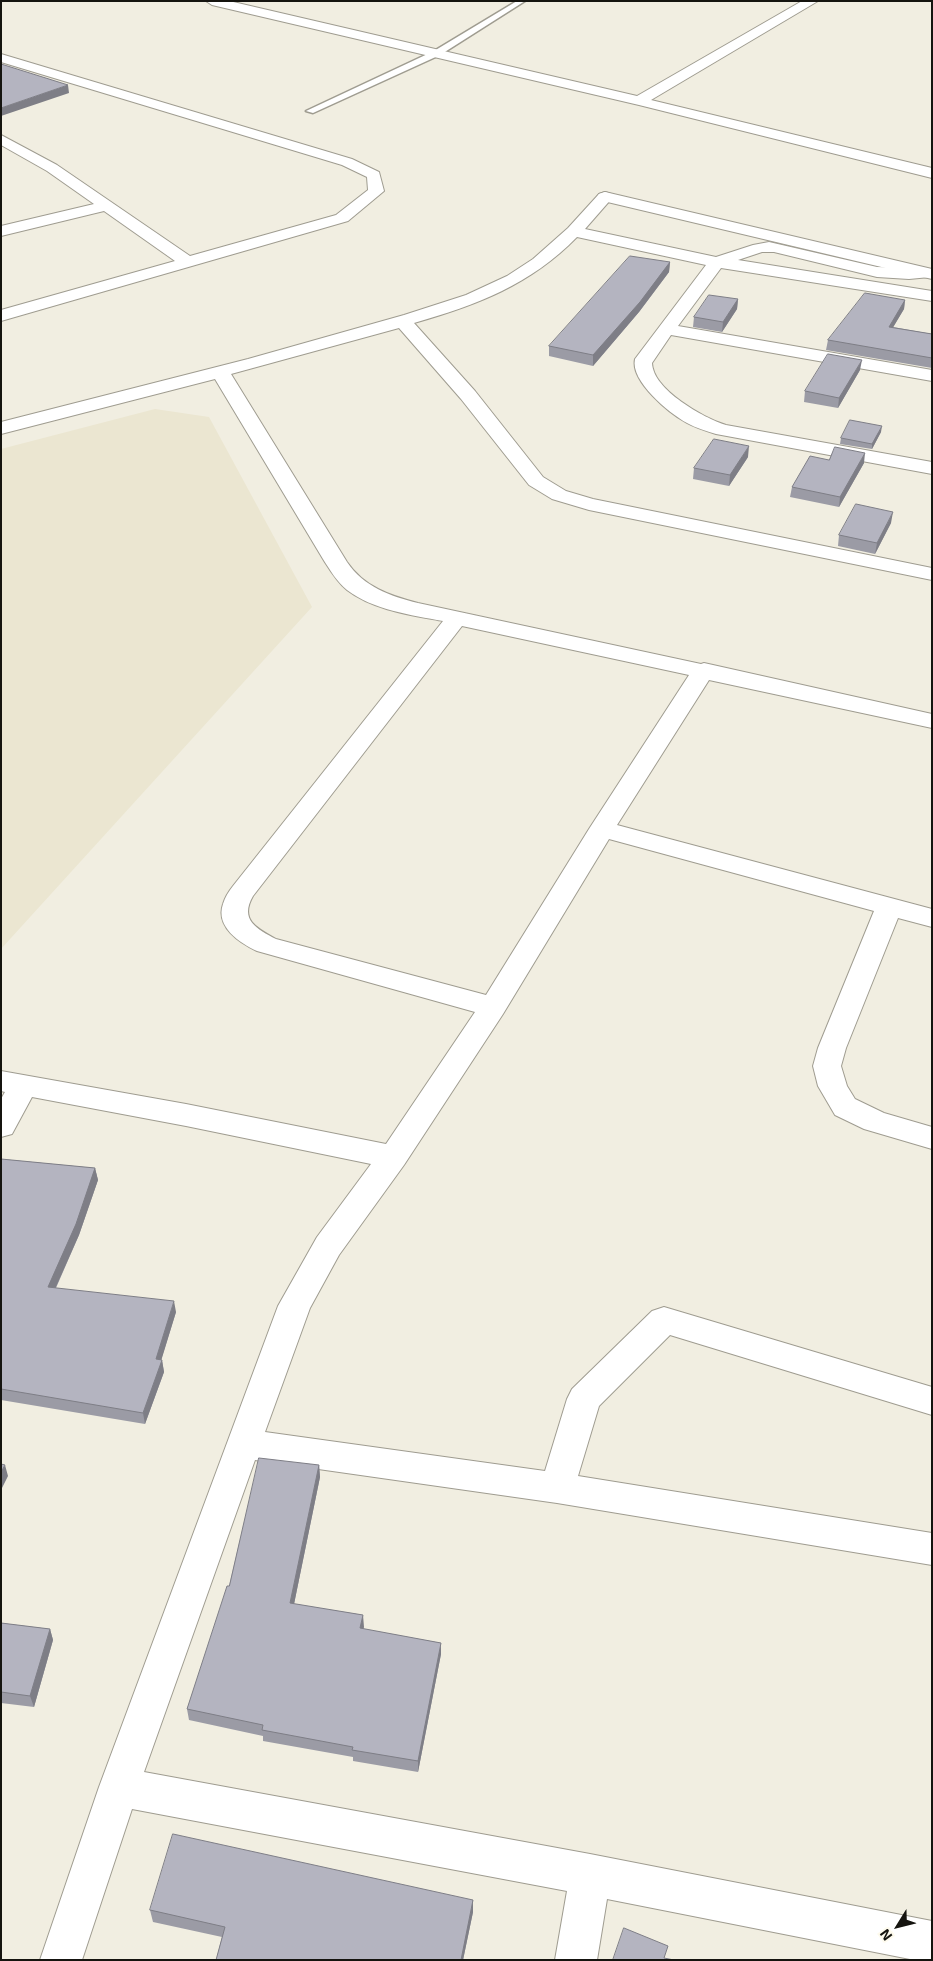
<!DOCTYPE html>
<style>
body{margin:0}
#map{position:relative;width:933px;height:1961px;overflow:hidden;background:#f1eee1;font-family:"Exo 2",sans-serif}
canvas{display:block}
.frame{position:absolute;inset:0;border:2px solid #15140f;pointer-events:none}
.north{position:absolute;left:873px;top:1901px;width:50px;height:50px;-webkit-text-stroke:4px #fefbee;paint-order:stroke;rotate:234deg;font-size:14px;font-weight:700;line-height:20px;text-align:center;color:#15140f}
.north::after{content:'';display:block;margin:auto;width:18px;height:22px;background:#15140f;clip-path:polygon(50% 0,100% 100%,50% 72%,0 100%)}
</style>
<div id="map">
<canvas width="933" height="1961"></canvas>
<div class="frame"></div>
<div class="north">N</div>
</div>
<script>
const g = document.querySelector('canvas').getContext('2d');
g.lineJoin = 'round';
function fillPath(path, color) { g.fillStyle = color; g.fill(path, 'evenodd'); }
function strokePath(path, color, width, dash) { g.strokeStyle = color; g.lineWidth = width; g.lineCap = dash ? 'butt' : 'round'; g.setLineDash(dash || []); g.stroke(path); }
fillPath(new Path2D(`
 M155 409 209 417 312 607 1 949V449Z`), '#ebe6d1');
const service = new Path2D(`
 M517 1H525L440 55 313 113 306 111 434 51Z`);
const minor = new Path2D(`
 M206 1H229L637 96 802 1H818L651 100 932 168V178L639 105 212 5Z
 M1 54 352 159 379 172 384 191 348 221 1 321V310L175 261 104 211 1 236V226L94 204 47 171 1 145V135L57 165 190 256 336 215 368 190 367 177 342 165 1 62Z
 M605 192 611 194 613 197 585 229 716 257 753 245 769 242 877 267 930 269 932 272 930 277 909 279 877 277 774 252H762L738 260 932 291V301L721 268 678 326 932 370V381L671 335 652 363C653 390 704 418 726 425L932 462V474L716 434C706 431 696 428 687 423 669 413 630 381 635 359L706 265 577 237C530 285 477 305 414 323L475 391 543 477 566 491 593 499 932 568V580L589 510 552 499 529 485 461 399 399 328 231 374 347 562C364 587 390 596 418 603L701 664 704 663 932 714V728L709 680 617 825 932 909V927L898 918 846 1048 841 1066 847 1086 855 1099 884 1113 932 1127V1149L864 1129 835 1115 818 1086 813 1066 818 1048 874 911 609 839 503 1014 404 1165 339 1255 310 1308 265 1432 545 1471 567 1399 572 1389 652 1311 664 1307 932 1387V1415L670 1335 599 1406 578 1476 932 1533V1565L557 1503 255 1460 144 1772 590 1854 932 1921V1960H915L607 1899 597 1960H555L567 1891 132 1809 82 1960H40L99 1787 278 1306 317 1237 371 1164 186 1126 32 1097 12 1134 1 1137V1099L5 1092 1 1091V1071L186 1104 386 1144 475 1012 257 951C240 943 215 927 223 904 225 897 229 891 233 886L443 621C411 615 373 610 347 590 337 582 330 570 323 559L215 379 1 434V422L248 359 404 315 466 295 507 276 533 259 568 228 599 194ZM462 626 689 675 589 829 486 995 276 939C257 929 239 920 253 896Z`);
const tertiary = new Path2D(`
 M605 192 932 269V279L599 200 597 197 599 194Z`);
strokePath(service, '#9f9c90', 3);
strokePath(minor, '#9f9c90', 2);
strokePath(tertiary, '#9f9c90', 2);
fillPath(service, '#fff');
fillPath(minor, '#fff');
fillPath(tertiary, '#fff');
fillPath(new Path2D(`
 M670 262 669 272 639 312 593 366 549 356V346Z
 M738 299 737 309 722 332 693 327 694 317Z
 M905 300 904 309 893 327 932 334V368L826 350 828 340Z
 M860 370 838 408 804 402 805 391Z
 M881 432 872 449 840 444 841 438Z
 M748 457 729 486 693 479 694 468Z
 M829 460 864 463 839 507 790 497 792 487Z
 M891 523 875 554 838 546 839 535Z
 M1 1159 95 1168 98 1180 79 1235 56 1288 176 1312 161 1360H162L164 1372 145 1424 1 1400Z
 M319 1465 320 1477 294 1604 363 1615V1629L441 1643V1654L418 1772 353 1761V1757L263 1741V1736L189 1720 187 1709 229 1586Z
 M1 1623 50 1629 53 1640 34 1707 1 1703Z
 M473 1900V1912L463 1960H216L222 1937 153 1922 150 1910Z`), '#9b9ba5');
fillPath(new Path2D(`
 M68 85 69 93 1 116V108Z
 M670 262 669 272 639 312 593 366V355Z
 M738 299 737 309 722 332 723 322Z
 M905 300 904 309 888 336 889 327Z
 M862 360 860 370 838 408 839 398Z
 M882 426 881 432 872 449V444Z
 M749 446 748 457 729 486 730 475Z
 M865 453 864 463 839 507 840 497Z
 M893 512 891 523 875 554 877 543Z
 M95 1168 98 1180 79 1235 51 1298 48 1287Z
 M174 1301 176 1312 158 1371 156 1359Z
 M162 1360 164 1372 145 1424 143 1413Z
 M5 1465 8 1476 1 1490V1472Z
 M319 1465 320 1477 292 1614 290 1603Z
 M363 1615 364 1627 361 1640 360 1628Z
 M50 1629 53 1640 34 1707 30 1696Z
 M441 1643V1654L418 1772V1761Z
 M473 1900V1912L463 1960H461Z`), '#7e7e86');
const building = new Path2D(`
 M1 64 68 85 1 108Z
 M630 256 670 262 640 302 593 355 549 346Z
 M865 293 905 300 889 327 932 334V358L828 340Z
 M709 295 738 299 723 322 694 317Z
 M828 354 862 360 839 398 805 391Z
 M850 420 882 426 872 444 841 438Z
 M714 439 749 446 730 475 694 468Z
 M835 447 865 453 840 497 792 487 810 456 829 460Z
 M856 504 893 512 877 543 839 535Z
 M1 1159 95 1168 76 1224 48 1287 174 1301 156 1359 162 1360 143 1413 1 1389Z
 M259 1458 319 1465 290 1603 363 1615 360 1628 441 1643 418 1761 352 1750 353 1747 262 1730 263 1725 187 1709 227 1586H229Z
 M1 1464 5 1465 1 1472Z
 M1 1623 50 1629 30 1696 1 1692Z
 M173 1834 473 1900 461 1960H216L225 1927 150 1910Z
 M624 1928 668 1946 664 1958 674 1960H613Z`);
fillPath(building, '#b4b4c0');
strokePath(building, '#7e7e86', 1);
</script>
